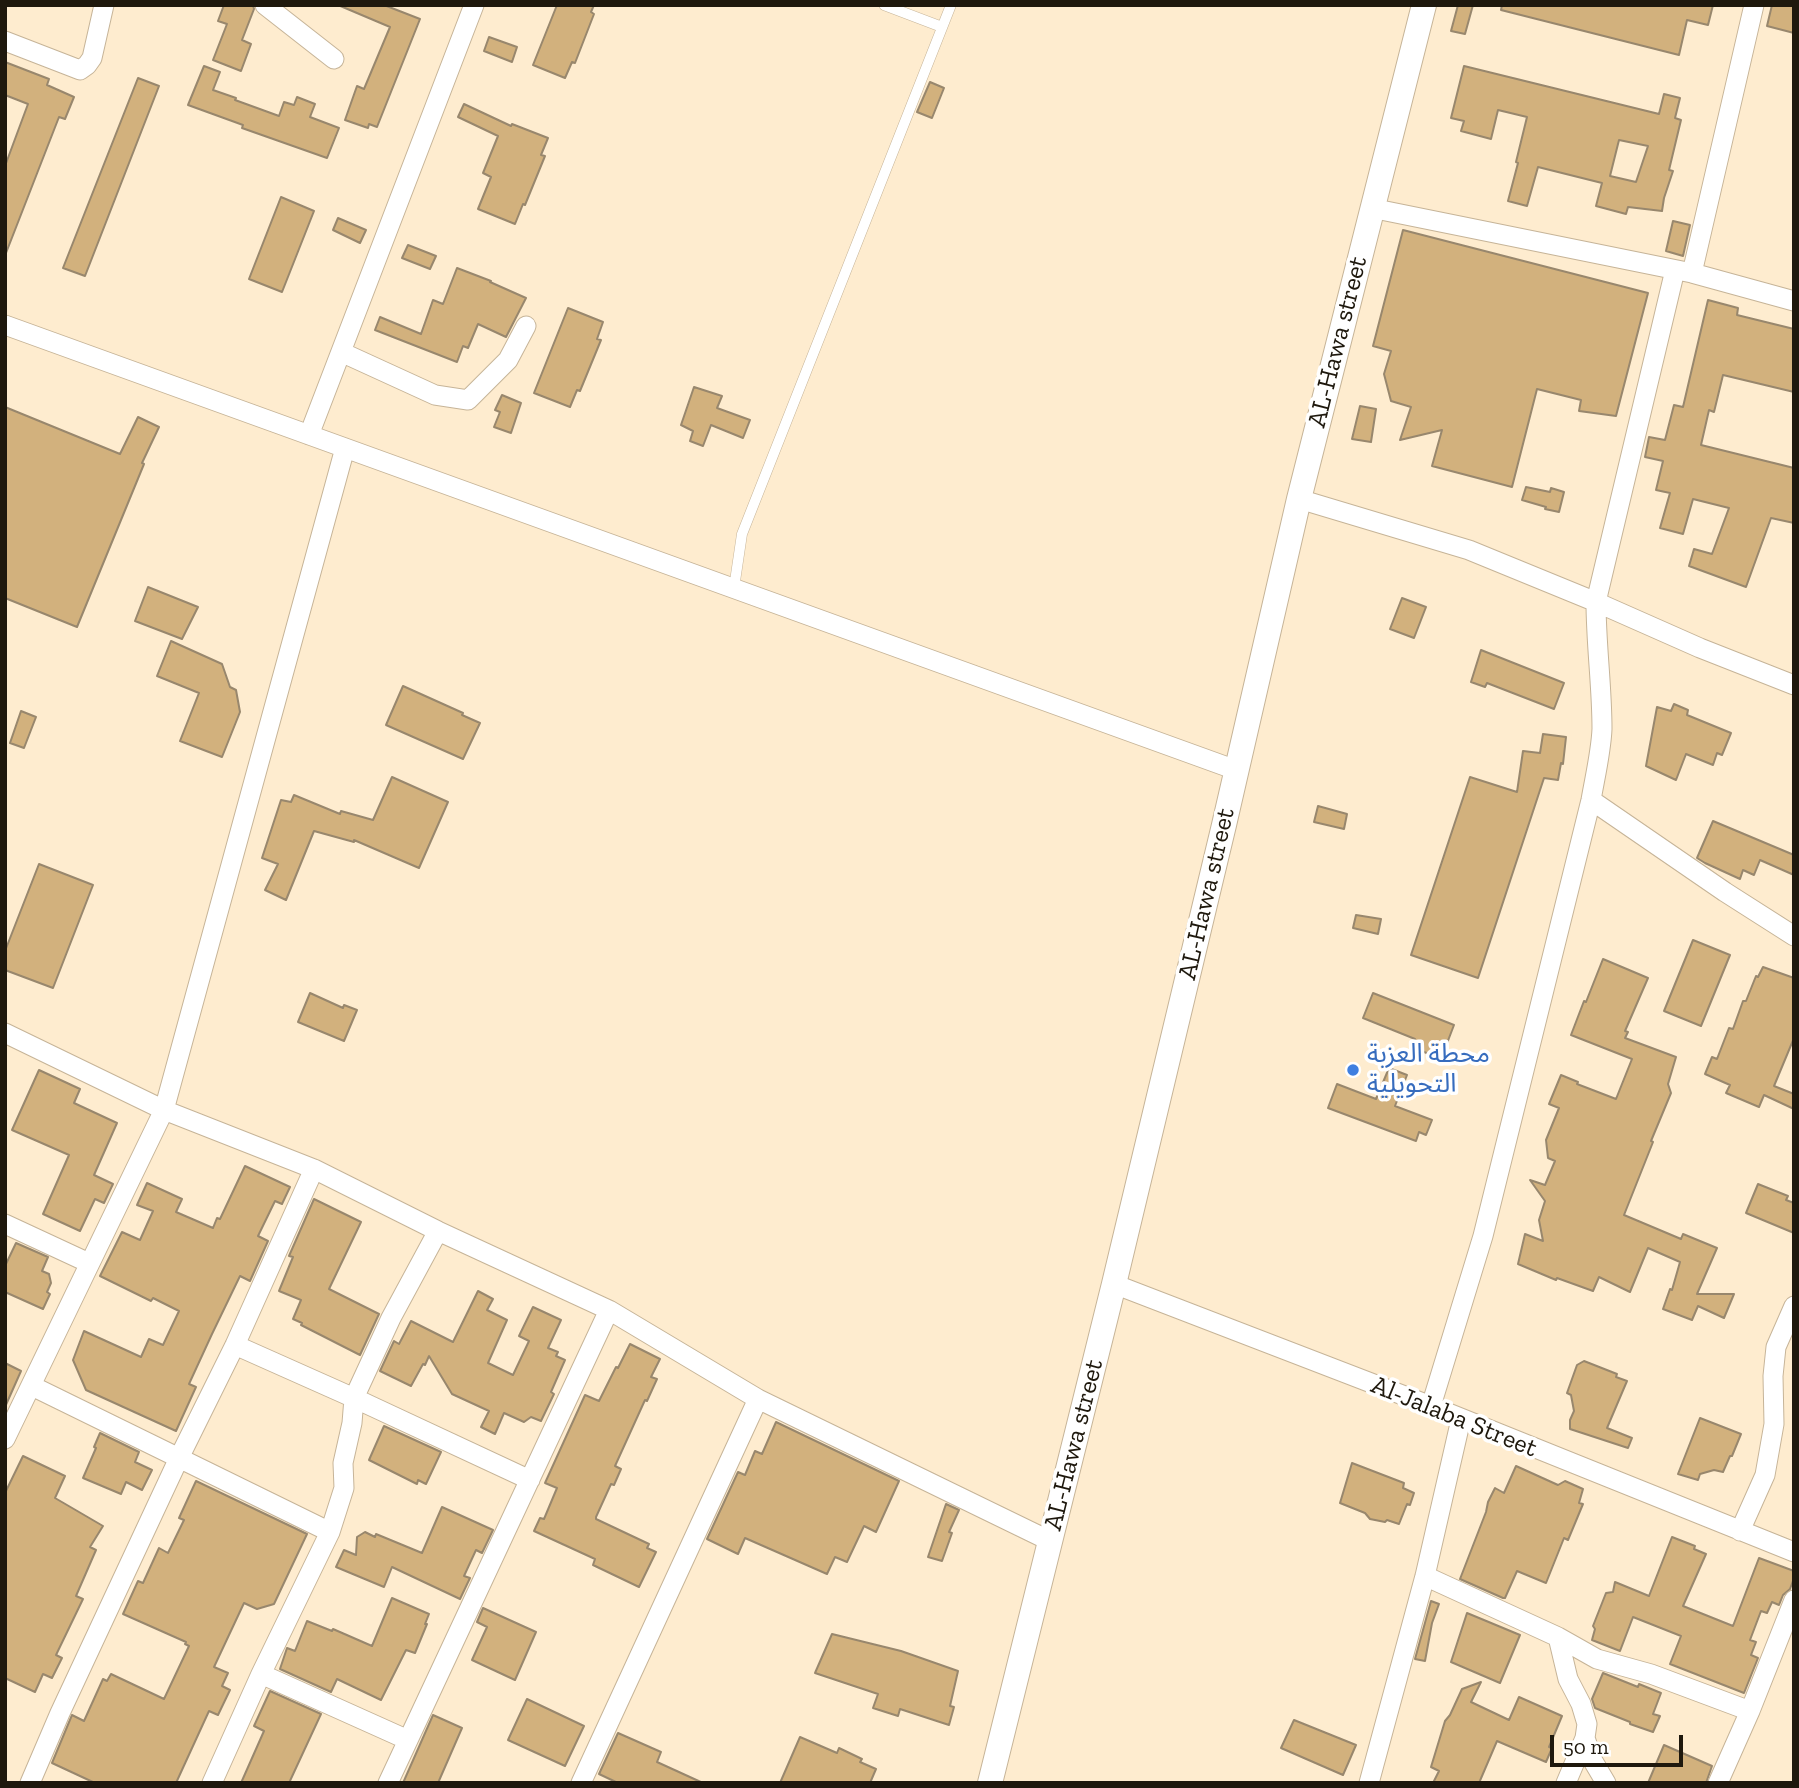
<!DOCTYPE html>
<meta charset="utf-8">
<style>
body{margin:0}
#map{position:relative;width:1799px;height:1788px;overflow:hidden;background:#feeccf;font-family:"Zilla Slab",serif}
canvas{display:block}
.frame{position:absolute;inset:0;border:7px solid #1e180d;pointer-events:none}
.scale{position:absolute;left:1550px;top:1735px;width:133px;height:32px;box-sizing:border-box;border:4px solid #1e180d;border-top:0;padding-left:9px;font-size:21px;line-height:24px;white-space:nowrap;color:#1e180d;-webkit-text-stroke:5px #fff;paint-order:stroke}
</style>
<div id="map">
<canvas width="1799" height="1788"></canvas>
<div class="frame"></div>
<div class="scale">50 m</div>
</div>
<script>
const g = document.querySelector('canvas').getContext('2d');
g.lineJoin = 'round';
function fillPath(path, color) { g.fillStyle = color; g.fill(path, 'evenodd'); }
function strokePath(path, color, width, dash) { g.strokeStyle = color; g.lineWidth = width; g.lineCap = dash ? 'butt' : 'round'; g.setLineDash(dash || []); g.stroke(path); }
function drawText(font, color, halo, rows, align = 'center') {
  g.font = font + ' "Zilla Slab","Noto Sans Arabic",serif'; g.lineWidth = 7; g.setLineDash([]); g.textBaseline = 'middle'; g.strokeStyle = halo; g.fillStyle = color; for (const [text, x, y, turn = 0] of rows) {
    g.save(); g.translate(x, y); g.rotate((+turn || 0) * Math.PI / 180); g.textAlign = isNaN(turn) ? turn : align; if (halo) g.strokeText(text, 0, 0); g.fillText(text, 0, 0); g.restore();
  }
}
const building = new Path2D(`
 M224 5H253L254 9 242 40 251 44 241 71 213 60 227 24 218 21Z
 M338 5H384L420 19 377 127 369 124 368 128 345 120 357 86 364 89 390 27Z
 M557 5H594L591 12 594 14 575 63 572 62 565 78 533 65Z
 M1458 5H1473L1465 34 1451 31Z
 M1502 5H1713L1708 25 1687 20 1679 55 1501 10Z
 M1772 5H1794V33L1767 26Z
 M489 37 517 47 512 62 484 51Z
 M5 62 49 79 47 85 74 97 65 119 59 117 6 253 5 166 28 104 5 95Z
 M204 66 220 72 213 90 236 98 235 100 279 116 284 102 294 105 297 97 315 104 310 117 339 128 327 158 242 128 243 125 188 105Z
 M1464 66 1659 114 1664 94 1680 98 1675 118 1681 120 1669 170 1673 171 1664 198 1662 211 1628 207 1626 214 1596 206 1602 183 1538 167 1527 206 1508 201 1518 163 1516 162 1527 117 1498 110 1491 139 1461 131 1464 121 1451 118ZM1619 140 1648 146 1636 182 1610 176Z
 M138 78 159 86 85 276 63 268Z
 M930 82 944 88 932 118 917 112Z
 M464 104 511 126 512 124 548 138 541 155 545 156 525 205 523 204 515 224 478 209 491 177 483 173 498 136 458 117Z
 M281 197 314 211 282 292 249 279Z
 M338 218 366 230 360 243 333 230Z
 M1673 221 1690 225 1683 256 1666 251Z
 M1403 230 1648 293 1616 416 1579 411 1581 400 1537 389 1512 487 1432 466 1442 430 1400 440 1411 407 1391 401 1384 374 1391 351 1373 346Z
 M408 245 436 256 430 269 402 258Z
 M457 268 491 281 490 282 526 298 506 337 478 324 468 348 463 346 457 362 375 330 380 317 421 334 433 300 443 304Z
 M1708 300 1738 308 1737 315 1794 329V392L1723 375 1714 412 1709 410 1701 445 1794 468V523L1771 518 1746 587 1689 566 1694 549 1712 554 1729 508 1693 499 1683 534 1660 528 1670 493 1656 490 1663 461 1645 457 1649 437 1665 440 1674 405 1683 407Z
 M568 308 603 322 597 339 601 340 580 391 577 390 570 407 534 393Z
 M694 387 722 396 717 408 750 420 743 438 711 425 703 446 690 441 693 431 681 425Z
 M502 395 521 403 511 433 494 427 500 412 495 410Z
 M1360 406 1376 409 1371 442 1352 439Z
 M5 407 120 454 138 417 159 427 142 463 144 464 77 627 5 598Z
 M1526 487 1550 492 1551 488 1564 492 1559 512 1545 509 1546 507 1522 500Z
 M148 587 198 607 182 639 135 621Z
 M1402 598 1426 607 1414 638 1390 629Z
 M171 641 222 664 230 687 236 690 240 712 222 757 180 741 199 693 157 676Z
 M1481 650 1564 683 1554 709 1487 683 1485 687 1471 682Z
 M403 686 463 713 462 715 480 723 463 759 386 725Z
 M1674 704 1688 710 1687 715 1731 733 1722 755 1717 753 1713 765 1686 754 1676 780 1646 766 1657 707 1671 711Z
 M21 711 36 717 24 748 10 743Z
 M1543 734 1566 737 1563 764 1561 763 1558 780 1544 778 1478 978 1411 955 1470 777 1517 792 1523 751 1540 753Z
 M392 777 448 802 419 868 354 840V842L314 831 286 900 265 890 278 864 262 858 281 800 291 802 294 795 340 814 341 811 373 820Z
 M1318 806 1347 814 1344 829 1314 822Z
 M1713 821 1794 855V875L1760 860 1754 875 1743 870 1740 879 1705 863 1697 858Z
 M39 864 93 885 53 988 5 970V951Z
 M1356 915 1381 919 1378 934 1353 928Z
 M1693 940 1730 955 1701 1026 1664 1011Z
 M1603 959 1648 978 1625 1031 1628 1032 1625 1038 1676 1057 1668 1084 1671 1093 1651 1141 1653 1142 1624 1215 1681 1239 1683 1234 1717 1248 1697 1294H1734L1724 1318 1698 1306 1692 1320 1663 1309 1670 1289 1672 1290 1680 1262 1648 1248 1630 1292 1599 1277 1593 1291 1557 1278 1556 1280 1518 1264 1525 1234 1543 1241 1539 1220 1545 1201 1530 1180 1545 1185 1555 1161 1548 1158 1546 1140 1559 1108 1549 1104 1561 1075 1578 1082 1577 1084 1616 1099 1632 1059 1571 1035 1584 1001 1586 1002Z
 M1763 967 1794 978V1038L1774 1086 1794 1094V1109L1764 1095 1759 1107 1726 1093 1730 1085 1705 1074 1712 1057 1717 1059 1729 1028 1733 1029 1743 1001H1746L1756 976 1758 977Z
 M310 993 343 1008 344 1005 357 1010 344 1041 298 1022Z
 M1373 993 1454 1025 1441 1059 1412 1047 1415 1039 1363 1018Z
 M1389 1068 1407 1075 1395 1106 1432 1120 1426 1135 1419 1132 1416 1141 1328 1108 1337 1084 1376 1099Z
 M39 1070 80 1089 74 1103 117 1123 94 1175 113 1184 104 1203 95 1199 80 1231 43 1214 69 1155 12 1130Z
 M245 1166 290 1187 282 1204 275 1201 258 1236 268 1241 250 1281 240 1276 212 1334 189 1384 196 1387 176 1431 86 1390 73 1360 84 1331 141 1357 149 1339 163 1345 179 1311 153 1298 151 1301 100 1276 122 1232 140 1240 153 1211 137 1205 147 1183 182 1199 176 1212 213 1228 217 1218 220 1219Z
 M1758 1184 1788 1196 1786 1200 1794 1203V1233L1746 1213Z
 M314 1199 361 1222 329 1289 379 1314 360 1355 301 1325 302 1323 293 1319 301 1300 279 1291 293 1257 289 1256Z
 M16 1243 48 1257 42 1271 49 1274 51 1283 47 1292 50 1294 43 1309 5 1292V1266Z
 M478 1291 493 1299 487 1310 507 1320 488 1363 513 1375 529 1341 519 1336 533 1307 561 1320 548 1348 558 1352 556 1356 565 1360 551 1392 554 1394 541 1421 531 1417 524 1422 504 1413 495 1434 481 1427 489 1411 452 1394 429 1356 425 1365 423 1364 411 1386 380 1371 394 1341 399 1344 411 1321 453 1342Z
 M630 1344 660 1359 651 1377 657 1379 647 1401 645 1400 615 1466 621 1469 614 1485 611 1484 596 1517V1519L649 1544 647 1548 656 1552 639 1587 593 1565 595 1559 534 1531 540 1518 544 1519 557 1488 545 1483 585 1395 599 1401 616 1367 618 1368Z
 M1584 1361 1617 1374 1616 1377 1627 1381 1607 1428 1632 1438 1628 1448 1570 1429V1420L1574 1411 1571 1395 1567 1393 1577 1365Z
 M5 1363 21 1371 5 1407Z
 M1700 1418 1741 1434 1732 1456H1730L1723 1472 1714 1470 1700 1474 1698 1480 1678 1474Z
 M776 1422 899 1481 876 1532 864 1526 847 1562 835 1557 827 1574 745 1538 738 1554 707 1539 738 1472 745 1475 755 1451 762 1454Z
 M384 1426 441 1452 426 1484 418 1480 417 1484 369 1460Z
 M100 1433 139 1452 135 1462 152 1470 142 1490 126 1482 121 1494 83 1478 96 1448 94 1447Z
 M23 1456 65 1476 55 1498 103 1526 90 1547 96 1550 76 1596 83 1599 56 1655 62 1658 52 1678 43 1674 35 1692 5 1678V1493Z
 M1352 1463 1404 1483 1403 1488 1414 1493 1410 1505 1407 1504 1399 1524 1387 1520 1385 1522 1370 1519 1365 1513 1340 1503Z
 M1516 1466 1558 1485 1565 1481 1583 1489 1579 1503 1583 1504 1568 1540 1564 1538 1546 1583 1517 1571 1505 1598H1503L1460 1579 1486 1512 1488 1502 1495 1488 1504 1493Z
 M196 1481 307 1534 274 1604 257 1609 244 1603 214 1667 228 1673 222 1686 230 1690 218 1715 209 1711 176 1783H95L52 1763 72 1715 84 1721 103 1679 107 1681 111 1674 164 1699 189 1646 185 1644 186 1642 123 1614 138 1581 143 1583 159 1548 168 1553 184 1520 179 1518Z
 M946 1504 959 1510 949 1532 952 1533 942 1561 928 1557Z
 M442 1507 493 1530 482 1553 476 1550 464 1576 470 1578 460 1599 392 1567 384 1587 336 1567 344 1550 356 1555 357 1537 365 1532 375 1537 376 1534 422 1553Z
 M1672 1537 1695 1546 1694 1549 1706 1554 1683 1606 1733 1626 1759 1558 1794 1571V1578L1790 1589 1783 1595 1779 1605 1772 1602 1767 1613 1761 1611 1750 1640 1756 1642 1751 1655 1758 1658 1744 1693 1670 1664 1681 1636 1633 1617 1620 1651 1592 1640 1595 1629 1593 1626 1606 1593 1613 1592 1615 1582 1649 1596Z
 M392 1598 429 1614 425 1624H427L415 1653 406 1650 381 1700 337 1679 331 1692 280 1669 287 1648 295 1651 307 1621 332 1631 333 1629 372 1646Z
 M1431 1601 1439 1604 1432 1623 1425 1661 1415 1659Z
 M483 1608 536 1632 515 1680 472 1660 487 1627 477 1622Z
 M1467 1613 1520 1635 1500 1683 1451 1662Z
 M832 1634 901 1651 958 1671 950 1706 954 1707 949 1725 900 1709 898 1716 873 1708 878 1694 815 1673Z
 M1603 1673 1638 1687 1639 1684 1661 1693 1653 1714 1660 1716 1653 1732 1630 1724V1722L1595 1708 1592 1699Z
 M1481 1682 1471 1702 1509 1720 1519 1697 1562 1716 1549 1747 1552 1748 1546 1762 1497 1741 1479 1783H1433L1439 1771 1431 1767 1445 1721 1450 1715 1462 1689Z
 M270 1691 321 1714 289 1783H241L264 1731 254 1726Z
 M527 1699 584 1726 565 1766 508 1740Z
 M433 1715 462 1728 438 1783H403Z
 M1294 1720 1356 1745 1343 1775 1281 1748Z
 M618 1733 661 1752 657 1762 703 1783H618L599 1774Z
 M800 1737 837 1753 839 1748 862 1759 860 1762 876 1769 870 1783H780Z
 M1664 1745 1712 1766 1706 1783H1648Z`);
fillPath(building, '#d2b17d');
strokePath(building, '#98876d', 2);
const service = new Path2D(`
 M884 5 942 27
 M734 588 742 534 951 5`);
const minor = new Path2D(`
 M265 5 334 59
 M5 41 80 70 87 65 92 58 104 5
 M1371 208 1692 273 1794 301
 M1692 273 1754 5
 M5 325 1236 770
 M341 352 435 395 468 400 508 360 526 326
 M309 435 474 5
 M1299 499 1469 550 1596 602 1700 648 1794 685
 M1591 800 1725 892 1794 936
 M5 1033 164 1110 314 1169 438 1231 609 1310 758 1399 1050 1541
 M5 1224 89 1263
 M1114 1284 1431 1406 1794 1552
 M235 1345 354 1398 530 1480
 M32 1386 330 1532
 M1431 1406 1483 1236 1591 800C1595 777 1601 752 1602 729 1602 686 1596 644 1596 602L1675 270
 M5 1439 164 1110 345 448
 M1740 1531 1765 1475 1774 1424 1773 1376 1776 1347 1794 1306
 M1425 1576 1558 1637 1597 1659 1651 1674 1750 1711
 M1558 1637 1568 1679 1581 1704 1587 1724 1585 1738 1566 1783
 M261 1674 408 1740
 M1585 1738 1593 1761 1606 1783
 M30 1783 60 1713 179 1458 235 1345 314 1169
 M212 1783 261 1674 330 1532 344 1488 343 1463 352 1423 354 1398 391 1318 438 1231
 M388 1783 609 1310
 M581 1783 758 1399
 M1369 1783 1425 1576 1461 1419
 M1718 1783 1750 1711 1794 1600`);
const tertiary = new Path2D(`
 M990 1783 1114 1284 1224 825 1299 499 1424 5`);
strokePath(service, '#c6b498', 11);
strokePath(minor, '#c6b498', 21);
strokePath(tertiary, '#c6b498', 26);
strokePath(service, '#fff', 10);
strokePath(minor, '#fff', 19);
strokePath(tertiary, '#fff', 24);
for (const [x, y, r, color] of [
 [1353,1070,7,"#3f7fe0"]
]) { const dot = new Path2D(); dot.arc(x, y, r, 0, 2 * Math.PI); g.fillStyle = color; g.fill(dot); strokePath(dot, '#fff', 2.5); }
drawText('26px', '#1e180d', '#fff', [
 ["AL-Hawa street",1338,342,-76],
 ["AL-Hawa street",1207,894,-77],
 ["Al-Jalaba Street",1454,1417,22],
 ["AL-Hawa street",1074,1445,-76]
]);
drawText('26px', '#366cbe', '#fff', [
 ["محطة العزبة",1367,1055],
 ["التحويلية",1367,1085]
], 'left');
</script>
